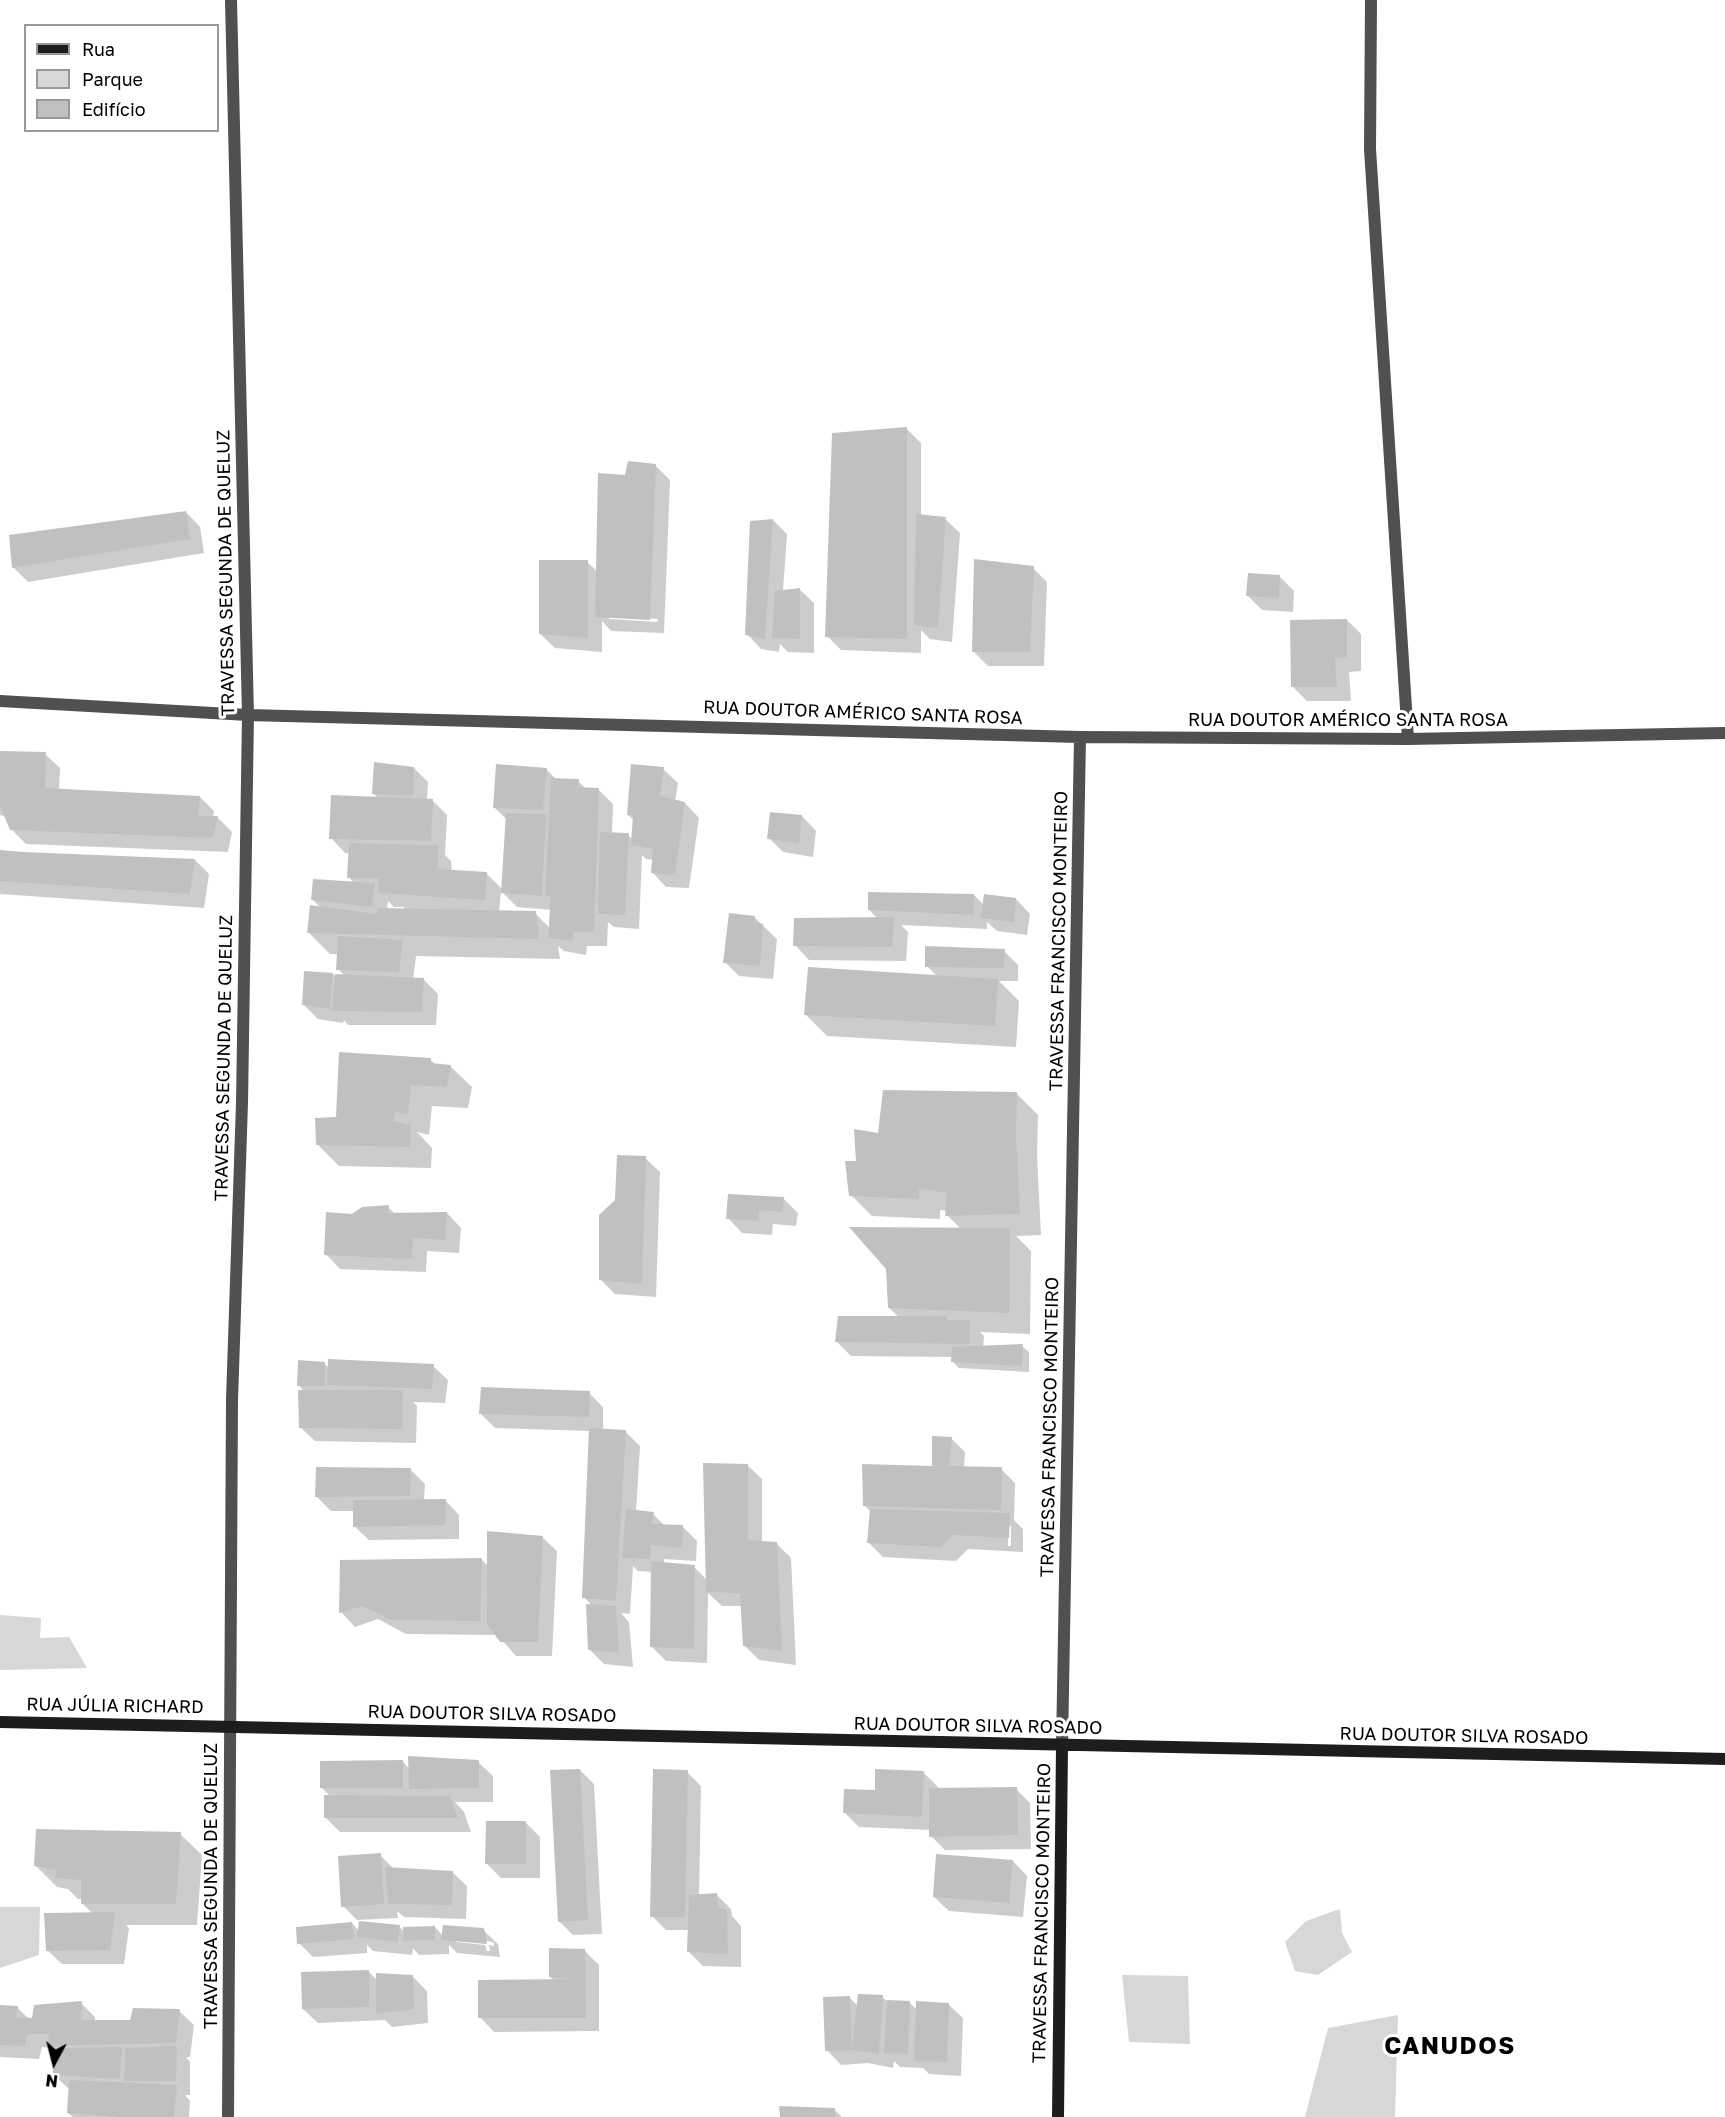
<!DOCTYPE html>
<meta charset="utf-8">
<style>
body{margin:0}
#map{position:relative;width:1725px;height:2117px;overflow:hidden;background:#fff;font-family:"Golos Text",sans-serif}
canvas{display:block}
.legend{position:absolute;left:24px;top:24px;width:195px;height:108px;box-sizing:border-box;background:#fff;border:2px solid #999;margin:0;padding:8px 10px;list-style:none;font-size:18px;color:#000}
.legend li{display:flex;align-items:center;gap:12px;height:30px}
.legend b{width:30px;border:2px solid #999}
.north{position:absolute;left:24px;top:2033px;width:60px;height:60px;-webkit-text-stroke:4px #fff;paint-order:stroke;rotate:187deg;font-size:16px;font-weight:700;line-height:24px;text-align:center;color:#000}
.north::after{content:'';display:block;margin:auto;width:21px;height:27px;background:#000;clip-path:polygon(50% 0,100% 100%,50% 72%,0 100%)}
</style>
<div id="map">
<canvas width="1725" height="2117"></canvas>
<ul class="legend">
<li><b style="height:8px;background:#1d1d1d"></b>Rua</li>
<li><b style="height:16px;background:#d7d7d7"></b>Parque</li>
<li><b style="height:16px;background:#c0c0c0"></b>Edifício</li>
</ul>
<div class="north">N</div>
</div>
<script>
const g = document.querySelector('canvas').getContext('2d');
g.lineJoin = 'round';
function fillPath(path, color) { g.fillStyle = color; g.fill(path, 'evenodd'); }
function strokePath(path, color, width, dash) { g.strokeStyle = color; g.lineWidth = width; g.lineCap = dash ? 'butt' : 'round'; g.setLineDash(dash || []); g.stroke(path); }
function drawText(font, color, halo, rows, align = 'center') {
  g.font = font + ' "Golos Text",sans-serif'; g.lineWidth = 6; g.setLineDash([]); g.textBaseline = 'middle'; g.strokeStyle = halo; g.fillStyle = color; for (const [text, x, y, turn = 0] of rows) {
    g.save(); g.translate(x, y); g.rotate((+turn || 0) * Math.PI / 180); g.textAlign = isNaN(turn) ? turn : align; if (halo) g.strokeText(text, 0, 0); g.fillText(text, 0, 0); g.restore();
  }
}
fillPath(new Path2D(`
 M0 1615 41 1618 40 1638 69 1637 87 1668 0 1670Z
 M0 1907H40L39 1955 0 1968Z
 M1340 1909 1342 1933 1352 1952 1318 1975 1295 1971 1285 1942 1306 1921Z
 M1122 1975 1188 1976 1190 2044 1129 2042Z
 M1398 2015 1395 2117H1305L1328 2028Z`), '#d7d7d7');
fillPath(new Path2D(`
 M906 428 921 443V516L945 519 960 533 952 642 930 639 921 630V653L841 650 827 636Z
 M655 465 670 480 664 633 611 631 602 621V652L555 648 540 634 587 562 598 572 626 477ZM609 616 658 619 657 622 609 619Z
 M186 512 200 527 204 553 28 582 13 567Z
 M773 520 787 534 783 591 799 589 814 603V653L788 652 780 644 779 652 761 649 747 634Z
 M1033 568 1047 582 1044 666H988L974 652Z
 M1280 577 1294 591 1293 612 1262 610 1247 595Z
 M1347 620 1361 634V671L1349 672 1351 701H1307L1292 686Z
 M0 752 45 754 60 768 59 790 200 797 214 811 213 818H218L232 832 228 852 26 844 11 829 7 817 0 815Z
 M414 768 428 782 427 800H432L447 815 445 855 451 861 452 872 487 874 502 889 507 820 494 807 546 769 557 780 578 781 586 789H598L613 804 612 834 628 835 632 839 634 820 628 815 663 769 678 783 675 801 685 803 699 818 689 888 666 887 652 872 654 860 646 859 642 855 639 929 614 927 608 922 607 946H587L586 955 564 951 558 946 560 959 416 956 413 980H424L438 994 436 1025H348L344 1020 343 1023 318 1019 304 1005 333 974 336 978 345 976 338 969 339 954H330L309 933 321 908 313 900 355 884 349 877 350 853H345L331 838 379 799 373 793ZM501 891 517 907 552 910 550 928 535 913 499 912ZM388 901 394 907H404V910H387Z
 M802 816 816 831 813 857 783 852 769 838Z
 M0 852 195 860 209 874 204 908 0 894Z
 M974 895 984 905 1016 899 1030 914 1027 935 997 931 987 922V929L901 925 908 932 906 961 809 960 795 945 877 918 869 910Z
 M754 917 777 939 773 979 739 976 725 962Z
 M1004 951 1018 965V981H999L1019 1001 1016 1047 827 1036 805 1014 937 976 927 966Z
 M430 1059 436 1065 450 1066 472 1087 468 1108 432 1106 429 1135 417 1132 432 1148 431 1168 339 1166 317 1144 338 1118Z
 M1017 1094 1038 1115 1037 1156 1041 1235 1016 1236 1031 1251 1030 1334 980 1332 984 1336 983 1347 1022 1346 1029 1352V1372L959 1368 952 1361V1357L851 1356 837 1342 899 1317 889 1308 961 1229 947 1215V1211L940 1210V1219L872 1216 851 1195 858 1162 879 1134Z
 M645 1158 660 1172 656 1297 615 1294 601 1280 616 1200Z
 M784 1199 798 1213 796 1226 773 1224 772 1235 742 1233 728 1218Z
 M388 1207 395 1214 447 1213 461 1228 459 1253 427 1251 426 1272 340 1269 326 1254 352 1216Z
 M324 1363 329 1368 433 1366 448 1380 445 1403 413 1402 417 1406 416 1443 315 1441 300 1427 305 1392 299 1386Z
 M589 1393 603 1407V1430L626 1432 640 1446 636 1512 653 1514 665 1526 683 1527 697 1541 696 1561 664 1559V1564L694 1567 707 1580 747 1465 762 1479V1542L776 1543 791 1558 796 1665 759 1660 745 1646 743 1606H722L708 1593 707 1663 666 1661 652 1647V1572L638 1571 633 1566 630 1614 621 1613 629 1622 633 1667 604 1664 590 1650 592 1606 584 1597 590 1431 495 1428 480 1413Z
 M951 1438 965 1452 964 1468 1001 1469 1015 1483 1014 1520 1023 1529V1552L968 1549 956 1561 883 1557 869 1543 871 1512 864 1505 934 1467ZM1008 1526H1011V1546H1008Z
 M410 1469 425 1484 424 1501 445 1500 459 1515V1539L369 1540 354 1526V1511H331L317 1497Z
 M542 1537 557 1551 552 1656H516L494 1631V1635L406 1634 378 1619 355 1627 341 1612V1562L482 1560 488 1566Z
 M403 1762 410 1770 478 1762 493 1776V1802H455L464 1812 471 1832H340L325 1817 331 1797 321 1787Z
 M580 1770 594 1784 602 1934 573 1935 559 1921Z
 M687 1772 701 1786 699 1896 717 1895 731 1909 732 1916 741 1926V1967L703 1966 688 1951 689 1930H666L652 1916Z
 M924 1773 938 1787V1790L1016 1789 1030 1803 1031 1849 945 1850 931 1836V1830L859 1827 844 1812 876 1792Z
 M525 1822 540 1837V1878H501L487 1864Z
 M180 1834 202 1855 197 1925H126L129 1928 124 1964H62L47 1950 93 1914 83 1904V1899H78L68 1889 57 1887 35 1865Z
 M380 1855 394 1869 452 1872 467 1886 466 1919 404 1917 397 1911 398 1918 357 1920 343 1906Z
 M1013 1861 1027 1876 1023 1917 949 1911 934 1897Z
 M352 1923 359 1931 399 1926 404 1932 435 1927 443 1936 483 1930 498 1944 500 1957 457 1953 449 1945V1954L419 1955 413 1948 412 1955 373 1951 367 1945V1953L313 1957 299 1943ZM456 1939 488 1941 494 1943V1946L489 1945 490 1951H487L485 1945 456 1942Z
 M585 1951 599 1965V2031L494 2032 480 2017 554 1980 550 1977Z
 M368 1971 378 1981 413 1977 427 1991 428 2023 392 2027 385 2020 318 2023 303 2009Z
 M849 1997 859 2007 882 1997 887 2001 909 2002 917 2010 948 2004 963 2018 961 2076 929 2074 923 2068 900 2067 894 2061 893 2068 868 2063 841 2065 827 2050Z
 M81 2003 95 2017V2022H132L179 2011 194 2025 190 2057H186L190 2062V2095H185L190 2101 189 2117H73L68 2113 69 2089 54 2075 55 2052 50 2048 42 2047 39 2059 0 2057V2007H17L29 2019Z
 M834 2109 842 2117H781Z`), '#0003');
fillPath(new Path2D(`
 M907 427V639L825 637 832 433Z
 M628 461 656 464 650 620 595 617 598 473 625 475Z
 M186 511 190 539 12 568 9 535Z
 M916 514 946 517 938 628 914 625Z
 M773 519 765 639 745 635 750 521Z
 M974 559 1034 566 1030 652H972Z
 M539 560H588V638L539 634Z
 M1248 573 1280 575 1279 598 1246 596Z
 M800 588V639L772 638 775 591Z
 M1347 619V657L1335 658 1337 687H1291L1290 620Z
 M0 751 46 752 45 788 200 796 198 816H218L213 838 10 830 0 806Z
 M374 762 414 767 413 796 372 794Z
 M496 764 547 768 543 810 493 808Z
 M631 764 664 767 660 796 685 802 675 875 651 873 653 849 631 845 633 815H627Z
 M551 778 579 779 578 787 599 788 594 932H573V941L548 938 551 896H545Z
 M331 795 433 799 431 841 329 839Z
 M770 812 802 815 799 843 767 839Z
 M506 813 546 814 542 896 501 893Z
 M600 832 629 833 625 915 598 914Z
 M349 843 438 845V869L487 872 485 900 378 893 379 879 347 878Z
 M0 850 23 852 195 859 190 894 0 881Z
 M313 879 375 883 372 907 311 900Z
 M868 892 974 894 973 915 868 910Z
 M984 894 1016 898 1014 922 981 918Z
 M310 905 376 914 378 908 536 911 539 939 307 933Z
 M729 913 755 916V922L763 924 760 966 723 963Z
 M894 917 892 947 793 946 794 918Z
 M338 936 403 940 399 972 336 970Z
 M925 946 1005 949 1004 968 925 967Z
 M808 967 998 979 995 1026 804 1015Z
 M304 971 333 973 330 1009 302 1005Z
 M335 974 424 978 422 1012 332 1011Z
 M339 1052 431 1058V1063L451 1065 447 1087 411 1085 408 1114 395 1112 393 1121 411 1125 410 1147 316 1145 315 1118 336 1117Z
 M883 1090 1017 1092 1016 1134 1020 1214 945 1216 947 1193 919 1189V1199L849 1196 845 1161H856L854 1129 878 1133Z
 M617 1155 646 1156 642 1284 599 1280V1215L615 1200Z
 M728 1194 784 1197 782 1212 759 1210 758 1221 726 1219Z
 M389 1205 388 1213 447 1212 445 1240 413 1238 412 1259 324 1255 326 1212 352 1214 362 1207Z
 M849 1227 1010 1228 1009 1313 888 1308 886 1269Z
 M838 1316H947V1320H970L969 1344 835 1342Z
 M1023 1344 1022 1366 951 1362 952 1347Z
 M328 1359 434 1364 432 1389 327 1385Z
 M298 1360 325 1362V1386H297Z
 M481 1387 590 1391 589 1417 479 1414Z
 M298 1390H403L402 1429 299 1428Z
 M589 1428 626 1430 616 1601 582 1598Z
 M932 1436 952 1437 949 1466 1002 1467 1001 1510 863 1506 862 1464 932 1466Z
 M703 1463 748 1464V1540L777 1542 782 1651 743 1646 740 1593 706 1592Z
 M316 1467 411 1468 410 1496 315 1497Z
 M446 1499 445 1525 353 1527V1500Z
 M626 1509 654 1512 652 1524 683 1525 682 1548 651 1545 650 1559 622 1558Z
 M870 1509 1010 1513 1009 1538 953 1535 941 1547 867 1543Z
 M487 1531 543 1536 538 1642H500L487 1624Z
 M482 1558 480 1621 391 1620 363 1606 339 1613 340 1560Z
 M651 1561 695 1565 694 1649 650 1647Z
 M586 1604 616 1606 619 1653 588 1650Z
 M408 1756 479 1760V1788L409 1789Z
 M403 1760V1788H320V1761Z
 M580 1769 588 1920 558 1922 550 1770Z
 M653 1769 688 1770 685 1917H650Z
 M875 1769 924 1771 922 1817 843 1813 844 1789 875 1790Z
 M1017 1787 1018 1835 929 1837V1788Z
 M324 1795 450 1796 458 1818H324Z
 M486 1821H526V1864H485Z
 M36 1829 181 1832 176 1904H81V1880L55 1878 56 1870 34 1866Z
 M381 1853 384 1904 341 1907 338 1856Z
 M936 1854 1013 1860 1009 1903 933 1897Z
 M385 1867 453 1871 452 1905 388 1904Z
 M717 1893 718 1907 727 1910 728 1954 687 1952 689 1895Z
 M115 1912 110 1950 46 1951 44 1913Z
 M359 1921 400 1925 398 1942 357 1937Z
 M352 1922 354 1939 297 1944 296 1927Z
 M443 1925 484 1928 487 1944 441 1940Z
 M435 1926V1940L403 1941V1927Z
 M549 1948 585 1949 586 2018H478V1980L571 1979 549 1977Z
 M369 1970V2007L302 2009 301 1972Z
 M376 1973 413 1975 414 2009 376 2014Z
 M858 1994 883 1995 879 2054 852 2050Z
 M850 1996 852 2050 825 2051 823 1997Z
 M887 2000 910 2001 908 2054 884 2053Z
 M82 2001 81 2020H130L133 2008 180 2009 176 2043 47 2046 49 2034H27L25 2046 0 2045V2005L18 2006 16 2017 32 2018 34 2005Z
 M916 2001 949 2003 947 2062 914 2061Z
 M177 2046 176 2081H124L125 2048Z
 M122 2047 120 2079 53 2075V2048Z
 M69 2080 177 2085 174 2117H118L67 2113Z
 M779 2106 835 2108V2117H780Z`), '#c0c0c0');
strokePath(new Path2D(`
 M1371 0 1370 149 1408 739
 M0 701 248 715 1080 737 1408 739 1725 733
 M1062 1746 1080 737
 M228 2117 232 1400 242 1103 248 715 231 0`), '#505050', 12);
strokePath(new Path2D(`
 M0 1722C575 1732 1150 1748 1725 1759
 M1058 2117 1062 1746`), '#1d1d1d', 12);
drawText('18px', '#000', '#fff', [
 ["TRAVESSA SEGUNDA DE QUELUZ",226,573,-91],
 ["RUA DOUTOR AMÉRICO SANTA ROSA",863,713,2],
 ["RUA DOUTOR AMÉRICO SANTA ROSA",1348,720],
 ["TRAVESSA FRANCISCO MONTEIRO",1059,941,-89],
 ["TRAVESSA SEGUNDA DE QUELUZ",224,1058,-89],
 ["TRAVESSA FRANCISCO MONTEIRO",1050,1427,-89],
 ["RUA JÚLIA RICHARD",115,1706,1],
 ["RUA DOUTOR SILVA ROSADO",492,1714,1],
 ["RUA DOUTOR SILVA ROSADO",978,1726,1],
 ["RUA DOUTOR SILVA ROSADO",1464,1736,1],
 ["TRAVESSA SEGUNDA DE QUELUZ",211,1886,-90],
 ["TRAVESSA FRANCISCO MONTEIRO",1042,1913,-89]
]);
g.letterSpacing = '1.5px';
drawText('bold 24px', '#000', '#fff', [
 ["CANUDOS",1450,2046]
]);
g.letterSpacing = '0px';
</script>
